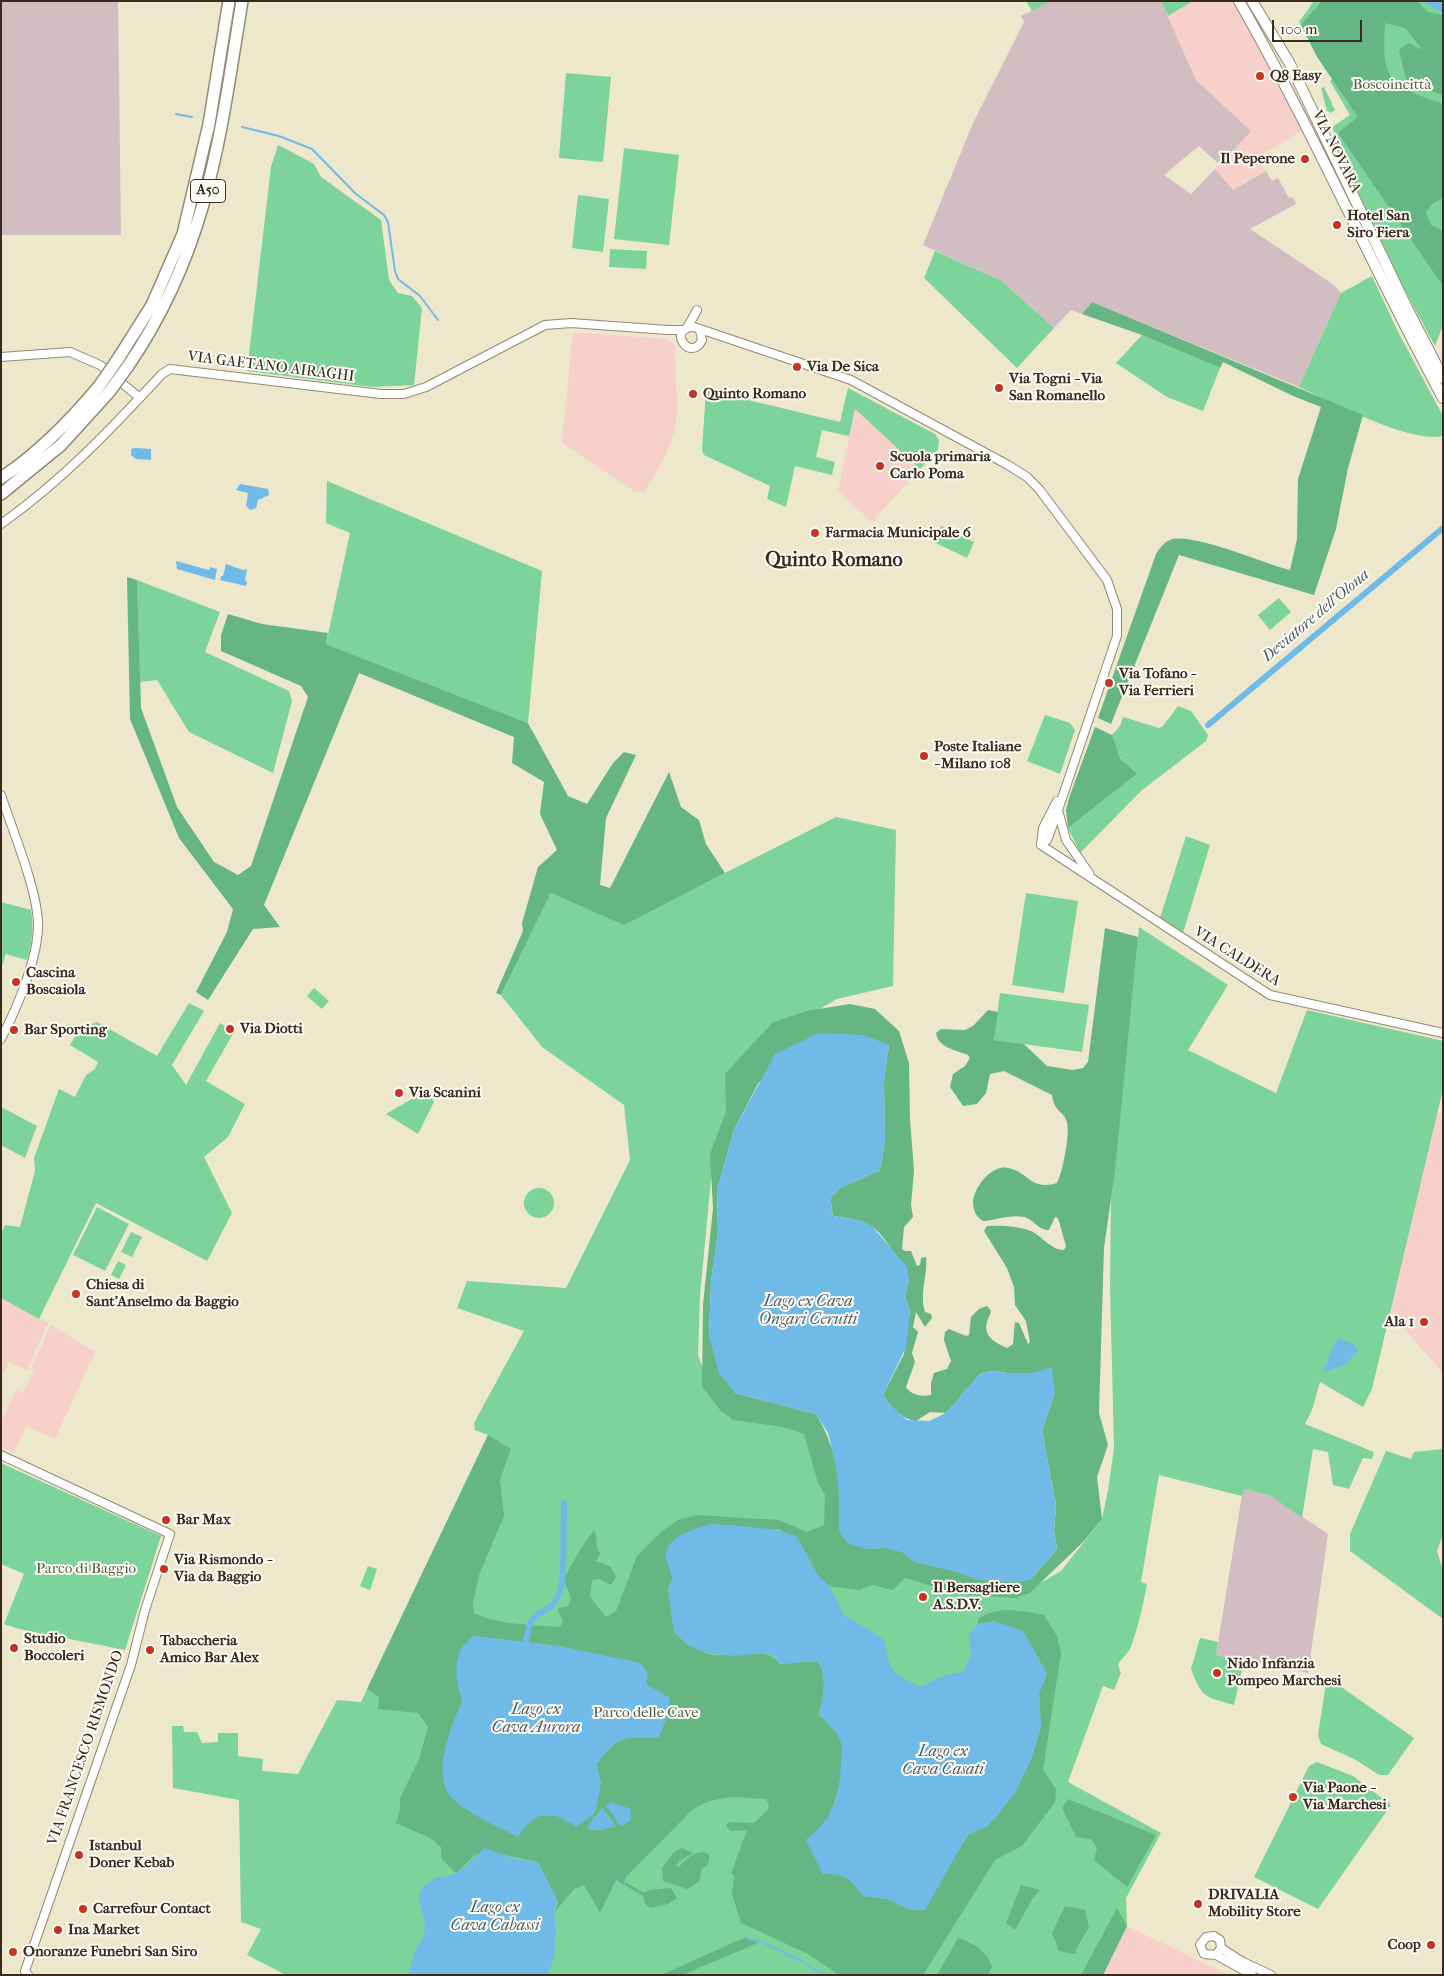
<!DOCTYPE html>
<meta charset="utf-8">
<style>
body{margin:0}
#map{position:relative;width:1444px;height:1976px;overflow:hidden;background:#ede7cc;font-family:"IM FELL French Canon",serif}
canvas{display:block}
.frame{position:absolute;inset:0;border:2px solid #3b2a1e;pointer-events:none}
.scale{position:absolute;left:1272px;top:20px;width:90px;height:22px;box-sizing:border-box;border:2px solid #3b2a1e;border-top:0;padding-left:6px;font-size:15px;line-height:18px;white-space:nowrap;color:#3b2a1e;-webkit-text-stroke:4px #fdfcf7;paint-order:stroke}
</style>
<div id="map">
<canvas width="1444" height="1976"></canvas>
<div class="frame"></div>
<div class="scale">100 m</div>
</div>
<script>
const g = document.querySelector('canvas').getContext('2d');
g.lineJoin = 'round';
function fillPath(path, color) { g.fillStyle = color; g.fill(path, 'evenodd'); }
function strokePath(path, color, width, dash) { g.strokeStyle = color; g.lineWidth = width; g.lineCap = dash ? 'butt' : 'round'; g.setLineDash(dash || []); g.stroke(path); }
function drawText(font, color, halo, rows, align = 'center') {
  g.font = font + ' "IM FELL French Canon",serif'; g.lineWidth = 4; g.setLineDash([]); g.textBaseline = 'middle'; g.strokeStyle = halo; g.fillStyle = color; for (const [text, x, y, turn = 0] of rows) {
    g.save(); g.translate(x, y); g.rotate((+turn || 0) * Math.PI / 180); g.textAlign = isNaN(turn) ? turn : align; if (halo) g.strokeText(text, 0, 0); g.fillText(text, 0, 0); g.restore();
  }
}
fillPath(new Path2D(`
 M1193 1H1234L1303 130 1257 158 1266 171 1232 190 1215 169 1250 131 1196 80 1168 16Z
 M573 332 668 339 675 345 677 414 675 431 666 455 645 492H635L562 443Z
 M855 409 920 469 872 522 838 491Z
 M1437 1112 1443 1113V1373L1390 1313Z
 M1 1298 48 1323 27 1370 9 1362 1 1379Z
 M51 1325 95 1352 55 1439 26 1426 14 1452 1 1447V1422L16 1390 23 1393 34 1370 31 1369Z
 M1127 1926 1229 1975H1103Z`), '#f7d0ca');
fillPath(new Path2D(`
 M1 1H118L121 235H1Z
 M1051 1H1161L1196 80 1251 131 1220 165 1199 146 1164 175 1191 194 1215 169 1233 190 1266 171 1272 181 1278 178 1289 198 1293 197 1296 204 1250 229 1334 285 1341 293 1299 387 1092 302 1082 314 1071 310 1054 328 1002 281 923 245 973 123 1024 22 1021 16Z
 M1243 1489 1271 1496 1328 1534 1308 1673 1216 1655Z`), '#d2bec2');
fillPath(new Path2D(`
 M1026 1H1051L1032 11Z
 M1161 1H1193L1168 16Z
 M1314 1H1443V325L1435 346 1376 237 1332 127 1350 115 1330 81 1345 63 1313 43 1299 22Z
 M566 73 611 77 603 162 559 158Z
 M1324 87 1335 110 1331 113 1327 111 1321 88Z
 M278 145 314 164 321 177 381 220 389 280 398 293 412 296 422 308 414 385 372 387 247 371 271 167Z
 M624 148 679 155 669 245 614 239Z
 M578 195 609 199 603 252 572 248Z
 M610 249 647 251 646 269 609 267Z
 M935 251 1002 281 1054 328 1017 368 924 278Z
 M1372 276 1398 332 1443 416V436C1410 444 1330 401 1299 387L1341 293Z
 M1142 335 1220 368 1203 411 1167 397 1116 363Z
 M848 388 935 434 939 440 938 450 920 469 855 409 849 436 822 430 816 457 835 462 832 475 795 466 786 507 767 499 770 486 704 455 702 450 706 390 840 422Z
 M327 481 542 571 528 723 326 644 350 533 326 523Z
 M941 526 974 542 967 558 934 542Z
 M137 580 220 612 205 652 289 691 292 701 273 773 189 732 157 680 140 682Z
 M1279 598 1291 612 1270 630 1258 615Z
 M1178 706 1191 711 1208 735 1206 741 1141 791 1080 853 1068 828 1137 774C1123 763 1115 753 1112 735L1120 726 1123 717 1159 728 1163 726Z
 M1045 715 1070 723 1075 730 1060 774 1027 761Z
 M836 817 896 830 893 986 837 999 792 1025 714 1148 700 1295 698 1355 708 1382 798 1423 1037 1585 1061 1571 1102 1519 1108 1490 1114 1448 1110 1287 1111 1194 1139 927 1228 985 1188 1050 1276 1093 1307 1010 1443 1041V1089L1372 1389 1363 1407 1320 1382 1312 1410 1305 1424 1374 1452 1372 1459 1363 1458 1349 1489 1333 1485 1328 1452 1313 1449 1302 1518 1271 1496 1244 1489 1242 1496 1159 1475 1141 1582 1147 1584C1143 1606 1138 1628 1130 1649 1127 1655 1121 1658 1118 1665L1121 1673 1114 1690 1103 1686 1068 1782 1161 1833 1126 1898 1127 1926 1103 1975H286L247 1955 261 1929 241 1922 239 1800 173 1788 172 1726H183L184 1732H197L202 1743 218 1742V1733H238V1756L263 1759 262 1771 298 1774 337 1700 361 1702 488 1435 475 1430 474 1423 524 1331 457 1308 467 1281 566 1288 630 1160 624 1105 542 1047 501 995 551 893 624 924Z
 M1186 836 1210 845 1183 933 1160 918Z
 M1026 893 1078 901 1064 993 1012 985Z
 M1 902 31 910C34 928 32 943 27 960L6 954 1 969Z
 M314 988 329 1001 322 1009 307 996Z
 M1000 993 1089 1005 1082 1052 994 1040Z
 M189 1003 204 1011 172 1065 186 1085 220 1023 234 1032 206 1081 245 1104 228 1137 204 1157 232 1213 207 1261 96 1203 39 1319 1 1298V1234L5 1225 20 1227 35 1171 34 1158 59 1089 75 1097 86 1075 95 1069 98 1062 70 1045 80 1028 97 1022 157 1056Z
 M422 1093H429L434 1102 418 1134 386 1114Z
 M1 1107 37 1126 25 1158 1 1145Z
 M524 1203a15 15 0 1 1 30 0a15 15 0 1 1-30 0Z
 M97 1207 129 1224 105 1271 73 1255Z
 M131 1232 142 1237 132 1257 121 1252Z
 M118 1261 126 1265 119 1279 111 1275Z
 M1443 1449V1535L1437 1551 1443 1570V1619L1350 1551V1534L1386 1451 1411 1459 1414 1452Z
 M1 1463 161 1536 125 1650 19 1629 4 1624 24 1574 1 1564Z
 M368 1566 377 1569 370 1590 360 1586Z
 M1200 1638 1218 1642 1216 1655 1244 1661 1234 1705C1205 1697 1202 1698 1191 1669Z
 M1327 1677 1414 1738 1388 1775H1379L1356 1760 1321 1744 1318 1735Z
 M1317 1762 1353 1776 1391 1805 1318 1909 1254 1877 1309 1766Z`), '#7cd49a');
fillPath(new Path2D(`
 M1322 1H1417L1428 12 1443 15V95L1407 83 1399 50 1408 43 1423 50 1405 28 1385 23C1381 82 1391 86 1443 104V198L1432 204 1426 213 1431 225 1443 231V286L1338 133 1358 117 1317 57 1301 25Z
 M1092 302 1363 415 1348 468 1336 529 1314 595 1179 555 1111 724 1098 718 1156 554C1160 548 1163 543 1170 540 1190 531 1265 564 1290 570L1297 539 1298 479 1321 407 1293 396 1223 362 1220 368 1142 335 1082 314Z
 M127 577 137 580 141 708 177 807 214 862 238 875 251 866 308 697 301 686 221 651V635L228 614 262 624 328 633 326 644 528 723 568 796 587 804 613 763 624 752 636 755 606 818 600 885 610 888 669 772 681 807 699 820 706 844 725 873 624 925 551 893 501 995 496 993 523 931 522 923 538 867 557 850 540 814 544 782 512 763 514 737 359 673 264 905 280 927 253 929 208 1000 196 992 227 932 233 909 179 838 130 719Z
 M1095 727 1112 735 1120 758 1137 774 1068 828 1066 810 1069 798Z
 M1105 928 1138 937 1115 1170 1104 1248 1099 1413 1108 1445 1097 1477 1102 1519 1084 1541 1030 1593 1015 1598 949 1594 929 1585 905 1578 893 1590 872 1585 859 1590 829 1586 816 1573 810 1560 779 1529 765 1530 730 1525 666 1556 673 1579 668 1588 674 1632C683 1638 693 1647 703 1652 727 1663 764 1641 780 1664L818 1661C828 1678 823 1696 819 1715 827 1722 838 1732 841 1742 848 1760 835 1809 824 1825 820 1831 812 1835 806 1840L823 1874C846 1873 850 1878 863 1896L887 1899 911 1910 948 1866 969 1834 986 1827 1036 1740 1041 1727 1039 1693 1047 1674 1023 1631 994 1621 978 1624V1619C997 1605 1023 1611 1044 1615L1057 1636 1061 1653 1043 1770 1056 1789 1055 1802 1022 1846 995 1860 923 1975H839L808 1954 741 1923 732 1894 734 1876 731 1873 747 1830 731 1831 726 1826 728 1822 754 1823 768 1810 769 1804 766 1799C735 1798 720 1793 692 1810L625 1878V1882L644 1893 650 1890 671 1888 677 1898 668 1904 650 1908 646 1905 643 1896 616 1880 600 1913 584 1885 574 1889 554 1913 558 1903 538 1862C520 1860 492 1848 476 1855 470 1858 462 1869 456 1873L441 1858V1847L430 1838 396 1823 400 1810V1798L419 1759 428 1727 418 1713 378 1709 379 1697 367 1689 488 1435 511 1449 500 1480 504 1516 479 1575 473 1604 474 1613C500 1625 532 1625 560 1627L563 1621 557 1609 568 1606 571 1598 564 1579 579 1551 594 1530C598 1538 595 1545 600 1554L596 1561 611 1567 616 1577 611 1585 599 1579 592 1580 590 1597 606 1617 616 1611 637 1556 661 1532 678 1520 697 1515 779 1520 807 1532 824 1525 825 1495 818 1483 804 1434 783 1427 733 1420 720 1410 702 1386 703 1305 713 1208 710 1154 726 1112 725 1074 772 1023 806 1011 850 1004 875 1009 899 1031 909 1063 910 1119 914 1171 911 1205 913 1217 904 1227 902 1249 905 1251H911L917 1266 920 1265 921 1258 926 1257C928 1276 919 1293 925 1312L931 1314 932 1318 925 1327 916 1312 913 1327 918 1332 912 1353 915 1362 906 1387C911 1395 922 1397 931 1395V1383L934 1373 947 1369 951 1361 944 1340 945 1332 949 1329 966 1336 969 1335 971 1317 979 1309 987 1306 991 1311C990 1316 988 1318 987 1322 983 1337 996 1343 1007 1348L1013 1344 1015 1322 1019 1323 1028 1344 1030 1342 1026 1321 1015 1305 1014 1287 1007 1268 984 1231 987 1226C1001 1225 1018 1226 1031 1231 1043 1237 1051 1250 1064 1250L1066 1246 1058 1218 1055 1217 1049 1230C1037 1230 1034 1219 1024 1217 1012 1214 995 1220 983 1221 976 1217 973 1210 973 1202 974 1187 992 1164 1008 1168 1030 1172 1029 1191 1057 1183 1063 1171 1070 1135 1067 1122 1063 1110 1054 1112 1052 1095L1004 1071 990 1074 986 1093 977 1104 963 1106 950 1087 953 1074 965 1066 970 1058 968 1055C956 1050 938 1048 936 1033L941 1029 965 1030 973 1026 988 1010 998 1012 994 1040 1024 1044 1047 1066 1073 1070 1083 1068 1088 1062ZM889 1045 884 1081 885 1142 880 1170 840 1188 830 1198 833 1216C846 1218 860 1219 871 1226 886 1235 900 1265 909 1280L905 1296 910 1311 904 1354 883 1395C891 1408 902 1419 916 1421L930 1412 946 1413 981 1373 994 1371 1007 1373H1033L1055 1392 1042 1431 1056 1505 1054 1531 1057 1549 1031 1579 1021 1582 978 1580 954 1571 914 1562 902 1552 885 1548 865 1549 839 1530C841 1490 838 1449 816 1414L735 1393 709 1336 711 1282 718 1232 717 1190 734 1130 759 1082ZM474 1636 559 1646 588 1654 659 1738C624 1737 619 1734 597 1764L601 1784 560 1815 539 1816 526 1824 443 1767 450 1731 462 1702ZM603 1808V1830H590L594 1818Z
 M1068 1799 1156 1835 1127 1887 1094 1860 1097 1848 1091 1839 1076 1837 1062 1808Z
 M682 1848 693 1853 679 1861 677 1866 679 1867C687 1858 697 1849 709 1854 710 1862 708 1865 702 1869L699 1882 687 1889 663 1881 662 1868 674 1852Z
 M1021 1885 1040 1890 1033 1898 1015 1930 1006 1923Z
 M1065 1906 1085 1910 1089 1928 1077 1947 1075 1954 1059 1951 1052 1933Z
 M1117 1908 1127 1926 1103 1975H1081Z
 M746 1937 760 1942 682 1975H661Z
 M958 1938C975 1944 986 1950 992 1967L988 1975H937Z`), '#65b682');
fillPath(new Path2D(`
 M1422 1H1443V13Z
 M135 448 151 449V460L136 459 131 455V449Z
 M240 484 268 489 269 495 258 500 256 508 250 510 246 506 248 493 236 490Z
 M176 561 209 570 210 567 217 569 215 580 177 569Z
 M226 564 243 570 247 569 245 581 247 582 246 586 220 580 221 576H223Z
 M819 1033 864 1035 889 1045 884 1081 885 1142 880 1170 840 1188 830 1198 833 1216 858 1220 872 1226 907 1267 909 1280 905 1296 910 1311 906 1347 883 1395 889 1404 907 1420 929 1421 946 1413 981 1373 994 1371 1007 1373H1033L1052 1367 1055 1392 1042 1431 1056 1505 1054 1531 1057 1549 1031 1579 1021 1582 979 1580 954 1571 914 1562 902 1552 885 1548 865 1549 847 1543 839 1530V1493L835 1460 828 1433 816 1414 735 1393 719 1373 709 1336 711 1282 718 1232 717 1190 734 1130 775 1054Z
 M1340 1338 1355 1345 1358 1351 1345 1365 1323 1373 1334 1344Z
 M711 1524C739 1526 772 1527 797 1536L816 1573 829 1586 844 1615 884 1639C890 1672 891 1673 921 1687L940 1677 963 1672 971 1655 969 1635 978 1624 994 1621 1023 1631 1047 1674 1039 1693 1041 1727 1032 1758 1015 1793 997 1816 986 1827 968 1834 925 1910H911L887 1899 863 1896C850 1878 846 1873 823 1874L806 1840C834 1818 840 1796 841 1761 841 1756 843 1747 841 1742 838 1732 827 1722 819 1715 823 1696 828 1678 818 1661L780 1664 774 1656 765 1653 734 1656 704 1652 687 1645 674 1632 668 1588 673 1579C671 1572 667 1563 666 1556 666 1535 696 1529 711 1524Z
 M474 1636 559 1646 641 1663 648 1674 646 1684 670 1698 667 1716 659 1738C624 1737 618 1734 597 1764L601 1784 595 1813 576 1827C551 1809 535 1810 518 1837 497 1826 472 1816 454 1800 429 1778 451 1727 462 1702 455 1679 451 1649 474 1636Z
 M611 1802 631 1809V1819L624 1825H620L606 1806Z
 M603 1808 616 1826 603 1830 589 1829 588 1825Z
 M484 1848 519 1860 538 1862 557 1899 554 1913 556 1931 554 1957 548 1975H408C411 1966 413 1957 416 1949 419 1944 423 1940 424 1935 431 1910 400 1894 440 1876L443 1878 456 1873 465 1867Z`), '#70bae8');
strokePath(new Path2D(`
 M176 114 192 117
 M242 127 279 136 312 149 356 194 384 215 388 222 395 271 398 279 420 296 438 320
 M623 1885 625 1882
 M748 1939 760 1941 803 1962
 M807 1965 824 1975`), '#70bae8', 2);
strokePath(new Path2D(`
 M1208 725 1443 528
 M529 1626C533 1613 544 1613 552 1605 560 1598 562 1584 563 1574L564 1503
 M526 1642 528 1632`), '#70bae8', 6);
const minor = new Path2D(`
 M687 328 697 310
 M700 330 702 340C690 364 666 327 694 327L851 380 1008 465 1027 477 1039 489 1107 580 1117 609V636L1055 819 1047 840 1041 845
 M1 357 70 352 100 365 140 398
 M1 524C62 481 112 428 162 374L170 369 381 394H404L426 387 545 325 571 323 668 330H684
 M1 795C12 829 39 893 38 927 37 961 17 1008 1 1039
 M1058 810 1066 840 1089 873
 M1041 845 1270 995 1443 1033
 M1041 845 1043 828 1057 801
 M1 1455 170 1534 145 1610 131 1665 25 1971 28 1975
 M1221 1948 1243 1962 1271 1975
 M1216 1955 1221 1948 1220 1940 1214 1936 1206 1937 1200 1945 1204 1954 1216 1955 1252 1975`);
const major = new Path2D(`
 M1239 1C1313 130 1372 267 1443 398
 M1252 1 1290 64 1407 308 1443 378`);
const highway = new Path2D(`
 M118 359 152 305 183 234 209 124 229 1
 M128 366C208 249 220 137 242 1
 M1 478C39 453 71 420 100 385
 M1 494 61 445 110 391`);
strokePath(minor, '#948875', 10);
strokePath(major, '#948875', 12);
strokePath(highway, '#948875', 14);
strokePath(minor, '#fff', 8);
strokePath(major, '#fff', 10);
strokePath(highway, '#fff', 11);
const highwayBridge = new Path2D(`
 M100 385 118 359
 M110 391 128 366`);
strokePath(highwayBridge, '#948875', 14, []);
strokePath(highwayBridge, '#fff', 11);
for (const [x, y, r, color] of [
 [1260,76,5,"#c8321e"],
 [1305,159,5,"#c8321e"],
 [1337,225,5,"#c8321e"],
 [797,367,5,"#c8321e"],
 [999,388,5,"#c8321e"],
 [693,394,5,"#c8321e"],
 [880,466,5,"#c8321e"],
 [815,533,5,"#c8321e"],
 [1109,683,5,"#c8321e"],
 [924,756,5,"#c8321e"],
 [16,982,5,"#c8321e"],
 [230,1029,5,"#c8321e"],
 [14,1030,5,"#c8321e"],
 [399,1093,5,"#c8321e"],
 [76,1294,5,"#c8321e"],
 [1424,1322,5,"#c8321e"],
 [166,1520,5,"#c8321e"],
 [164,1569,5,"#c8321e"],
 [923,1597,5,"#c8321e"],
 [14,1648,5,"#c8321e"],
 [150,1650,5,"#c8321e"],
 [1217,1673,5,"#c8321e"],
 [1293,1797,5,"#c8321e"],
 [79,1855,5,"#c8321e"],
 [1198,1904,5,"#c8321e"],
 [83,1909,5,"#c8321e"],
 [58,1930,5,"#c8321e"],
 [1431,1945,5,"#c8321e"],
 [13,1952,5,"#c8321e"]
]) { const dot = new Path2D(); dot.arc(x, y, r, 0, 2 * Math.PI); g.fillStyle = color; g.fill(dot); strokePath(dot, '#fdfcf7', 2); }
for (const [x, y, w] of [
 [208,191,35]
]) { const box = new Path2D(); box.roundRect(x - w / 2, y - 11.5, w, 23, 4); g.fillStyle = '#fdfcf7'; g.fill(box); strokePath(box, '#3b2a1e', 1); }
drawText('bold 14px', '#3b2a1e', null, [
 ["A50",208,191]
]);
drawText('bold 15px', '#3b2a1e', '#fdfcf7', [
 ["Q8 Easy",1270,76],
 ["Il Peperone",1295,159,"right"],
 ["Hotel San",1347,216],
 ["Siro Fiera",1347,233],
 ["Via De Sica",807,367],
 ["Via Togni - Via",1009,379],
 ["San Romanello",1009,396],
 ["Quinto Romano",703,394],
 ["Scuola primaria",890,457],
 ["Carlo Poma",890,474],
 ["Farmacia Municipale 6",825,533],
 ["Via Tofano -",1119,674],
 ["Via Ferrieri",1119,691],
 ["Poste Italiane",934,747],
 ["- Milano 108",934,764],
 ["Cascina",26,973],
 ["Boscaiola",26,990],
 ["Via Diotti",240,1029],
 ["Bar Sporting",24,1030],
 ["Via Scanini",409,1093],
 ["Chiesa di",86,1285],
 ["Sant'Anselmo da Baggio",86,1302],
 ["Ala 1",1414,1322,"right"],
 ["Bar Max",176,1520],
 ["Via Rismondo -",174,1560],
 ["Via da Baggio",174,1577],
 ["Il Bersagliere",933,1588],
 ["A.S.D.V.",933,1605],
 ["Studio",24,1639],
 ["Boccoleri",24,1656],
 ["Tabaccheria",160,1641],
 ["Amico Bar Alex",160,1658],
 ["Nido Infanzia",1227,1664],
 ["Pompeo Marchesi",1227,1681],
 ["Via Paone -",1303,1788],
 ["Via Marchesi",1303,1805],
 ["Istanbul",89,1846],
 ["Doner Kebab",89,1863],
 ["DRIVALIA",1208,1895],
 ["Mobility Store",1208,1912],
 ["Carrefour Contact",93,1909],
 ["Ina Market",68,1930],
 ["Coop",1421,1945,"right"],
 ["Onoranze Funebri San Siro",23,1952]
], 'left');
drawText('15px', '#4e5d43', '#fdfcf7', [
 ["Boscoincittà",1392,85],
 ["Parco di Baggio",86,1569],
 ["Parco delle Cave",646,1713]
]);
drawText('15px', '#3b2a1e', '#fdfcf7', [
 ["VIA NOVARA",1336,152,63],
 ["VIA GAETANO AIRAGHI",271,367,7],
 ["VIA CALDERA",1237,957,32],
 ["VIA FRANCESCO RISMONDO",86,1748,-71]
]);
drawText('italic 16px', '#4e5c65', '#fdfcf7', [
 ["Deviatore dell'Olona",1316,616,-40],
 ["Lago ex Cava",808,1302],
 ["Ongari Cerutti",808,1320],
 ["Lago ex",536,1710],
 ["Cava Aurora",536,1728],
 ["Lago ex",943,1752],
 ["Cava Casati",943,1770],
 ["Lago ex",495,1908],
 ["Cava Cabassi",495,1926]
]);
drawText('bold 20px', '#3b2a1e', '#fdfcf7', [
 ["Quinto Romano",834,561]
]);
</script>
